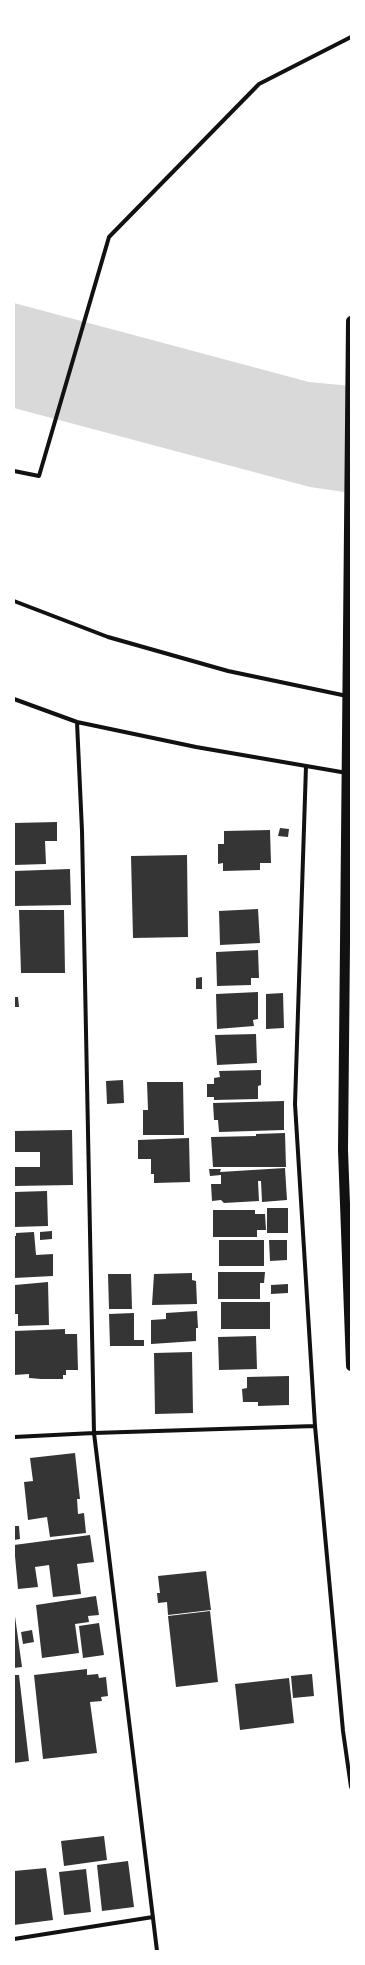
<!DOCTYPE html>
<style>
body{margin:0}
#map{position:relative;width:365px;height:1965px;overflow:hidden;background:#fff;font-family:"IBM Plex Serif",serif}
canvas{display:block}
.frame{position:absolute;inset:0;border:15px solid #fff;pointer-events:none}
</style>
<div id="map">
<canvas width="365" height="1965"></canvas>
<div class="frame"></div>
</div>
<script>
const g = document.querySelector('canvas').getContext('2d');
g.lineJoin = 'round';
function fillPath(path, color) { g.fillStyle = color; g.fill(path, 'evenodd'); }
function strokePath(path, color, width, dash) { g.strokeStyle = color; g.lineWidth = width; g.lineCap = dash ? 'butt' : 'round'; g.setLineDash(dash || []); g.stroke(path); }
fillPath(new Path2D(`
 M14 303 309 382 351 386V493L310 487 14 408Z`), '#d9d9d9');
fillPath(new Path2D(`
 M57 822V841H45L46 864 14 865V823Z
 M280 828 289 829 288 837 278 836Z
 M270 830 271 863H260V870L223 871V863L218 864V844H224V831Z
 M187 855 188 937 133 938 131 856Z
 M70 869 71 905 14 906V871Z
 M258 909 260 943 220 945 219 911Z
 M19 910H64L65 973H21Z
 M258 950 259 978H251V985L217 986 216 952Z
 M202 977V989H196V978Z
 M258 992V1019L253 1020 254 1026 217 1029 216 994Z
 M283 993 284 1028 266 1029V994Z
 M14 997H18L19 1007H14Z
 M256 1034 257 1063 217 1065 215 1035Z
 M261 1070V1085L258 1086V1099L214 1100V1097H207V1084H214V1078L220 1077 219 1071Z
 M123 1080 124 1103 107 1104 106 1081Z
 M147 1082H183L184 1135H143V1110H148Z
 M284 1101V1130L219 1132 218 1120H214L213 1103Z
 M72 1130 73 1185 14 1186V1167H40V1152H14V1131Z
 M285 1133 286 1167H213L211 1137 256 1136V1134Z
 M189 1138 190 1182 154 1183V1174H151V1159H138V1140Z
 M285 1168 287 1200 262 1202 261 1181H258L259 1201 224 1203 221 1200 212 1201 211 1184H221V1175L210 1176 209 1169H221L220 1172Z
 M47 1191 48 1226 14 1227V1192Z
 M267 1208H288V1233H267Z
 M213 1210H255V1214H265L266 1230H257V1237H213Z
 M52 1231V1239L40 1240V1232Z
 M34 1232 36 1255 53 1254V1276L14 1278V1236H16V1233Z
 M219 1240H264V1266H219Z
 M269 1240H287V1260L270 1261Z
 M218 1272H265L264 1283H260V1299H218Z
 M192 1273V1280L196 1281 197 1304 152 1305 154 1274Z
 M108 1274H131L132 1309H109Z
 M48 1282 49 1325 18 1326V1314H15V1285Z
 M288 1284V1293L271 1294V1285Z
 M221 1302H270V1329H221Z
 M197 1311 198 1328H196V1341L151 1344V1320L166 1319V1313Z
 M134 1313V1340H144V1346H110L109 1314Z
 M65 1329V1334H77L78 1370H66V1375H63V1379H41L29 1378V1374L14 1375V1331Z
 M256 1336 257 1369 219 1370 218 1337Z
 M192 1352 193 1413 155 1414 154 1353Z
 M289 1376V1405L258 1406V1402H243L242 1389 247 1388V1377Z
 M75 1453 80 1499H77L78 1514 84 1513 86 1533 50 1537 47 1517 28 1520 24 1482 33 1481 30 1458Z
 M14 1526H19L20 1539 14 1540Z
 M90 1535 94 1562 77 1564 81 1594 53 1597 49 1565 35 1567 38 1587 18 1589 14 1545Z
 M206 1571 211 1610 168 1615 167 1602 158 1603 157 1593H160L158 1576Z
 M96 1596 99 1615 88 1616 89 1622 75 1624 79 1653 42 1658 36 1605Z
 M14 1609 22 1667 14 1668Z
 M210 1611 218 1682 176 1687 168 1616Z
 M99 1623 104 1655 83 1658 79 1626Z
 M32 1630 34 1642 23 1644 21 1632Z
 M87 1669V1675L98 1674 99 1678 106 1677 108 1696 101 1697 102 1701 90 1702 97 1753 43 1759 34 1675Z
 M312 1674 314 1696 293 1698 291 1676Z
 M14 1675H19L29 1761 14 1763Z
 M289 1678 294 1723 240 1730 235 1684Z
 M104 1836 107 1860 64 1866 61 1841Z
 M128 1861 134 1907 102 1911 97 1865Z
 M46 1868 53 1920 14 1925V1871Z
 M86 1869 91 1912 64 1915 59 1872Z`), '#353535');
strokePath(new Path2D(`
 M14 471 39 476 109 237 259 84 351 37
 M14 601 108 637 228 671 347 696
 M14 699 77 722 196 747 347 773
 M77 722 82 831 94 1433 157 1951
 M306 766 295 1104 315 1426 343 1731 351 1787
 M14 1437 94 1433 315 1426
 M14 1939 153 1917`), '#111', 4);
strokePath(new Path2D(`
 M351 321 343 1150 351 1366`), '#111', 10);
</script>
